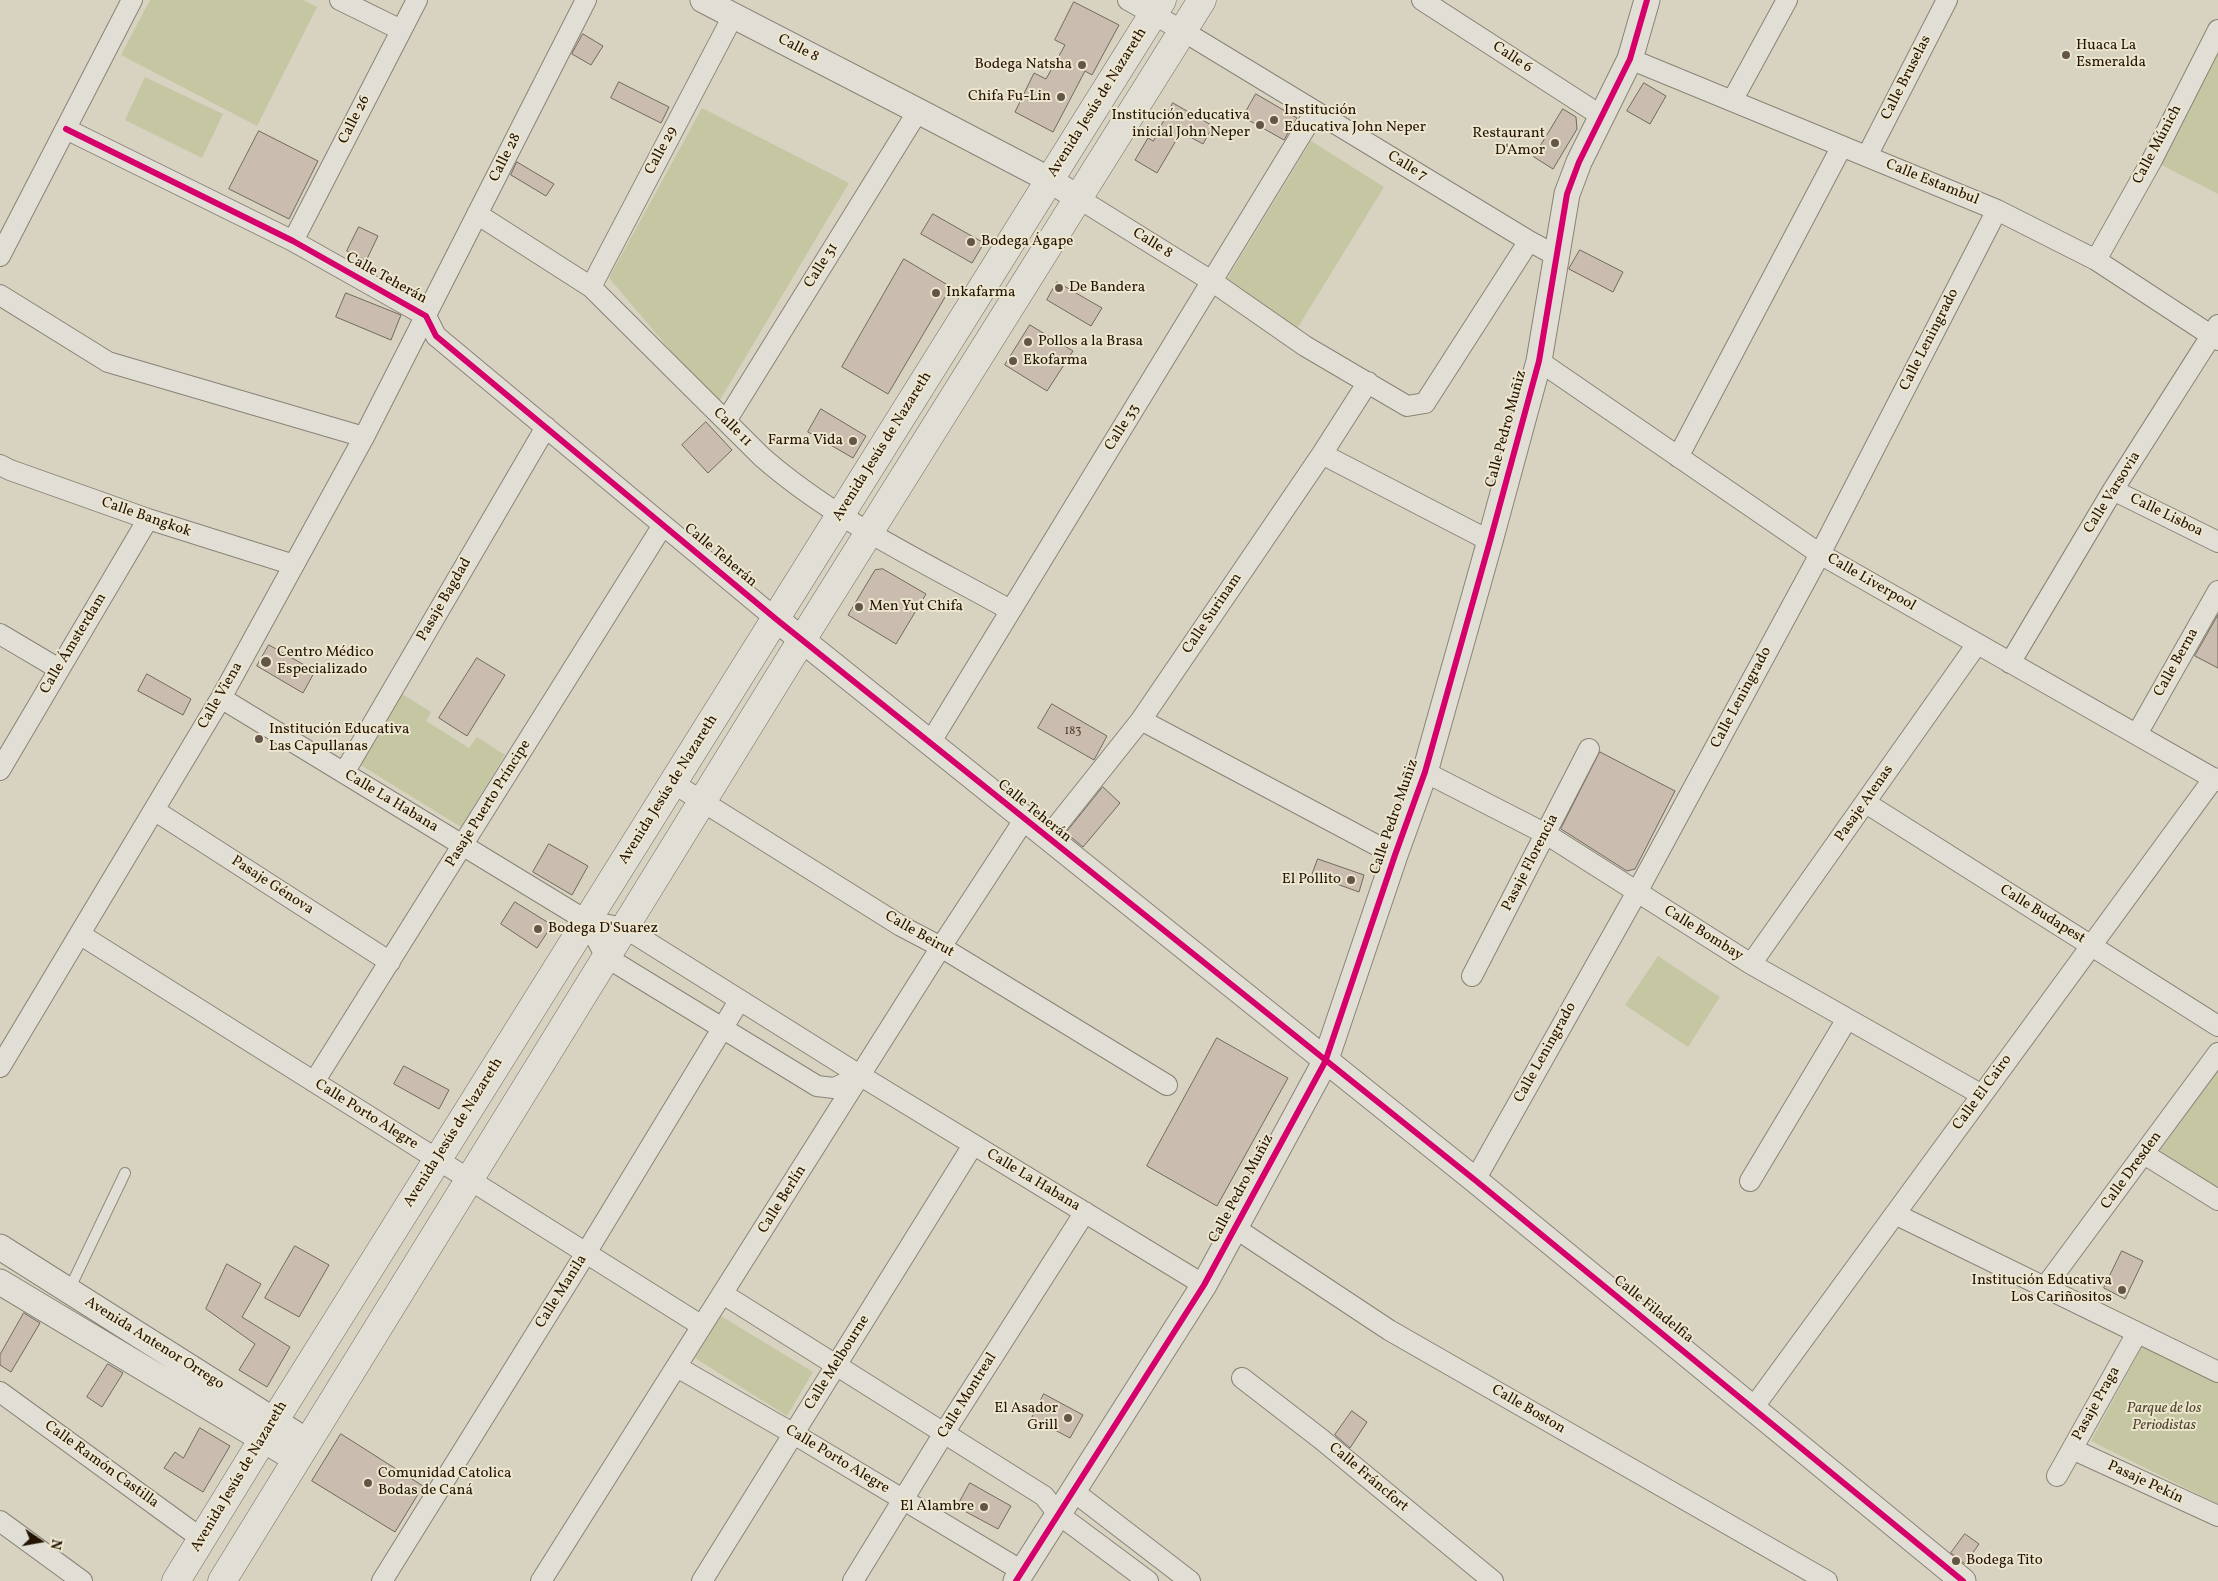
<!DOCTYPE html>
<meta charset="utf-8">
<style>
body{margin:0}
#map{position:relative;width:2218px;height:1581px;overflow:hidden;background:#d8d2c0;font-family:Vollkorn,serif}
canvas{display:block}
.north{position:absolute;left:15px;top:1516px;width:50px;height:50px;-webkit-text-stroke:4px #ede6cf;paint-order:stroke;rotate:102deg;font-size:14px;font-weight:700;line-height:20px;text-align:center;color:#251404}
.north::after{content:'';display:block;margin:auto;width:18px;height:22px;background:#251404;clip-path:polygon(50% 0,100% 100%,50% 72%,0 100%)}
</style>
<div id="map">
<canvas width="2218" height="1581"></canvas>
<div class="north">N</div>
</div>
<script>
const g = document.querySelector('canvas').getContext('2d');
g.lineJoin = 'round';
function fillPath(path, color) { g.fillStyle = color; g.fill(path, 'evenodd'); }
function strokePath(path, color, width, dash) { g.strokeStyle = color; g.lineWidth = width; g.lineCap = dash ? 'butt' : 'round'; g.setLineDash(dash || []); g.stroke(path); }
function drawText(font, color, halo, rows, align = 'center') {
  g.font = font + ' Vollkorn,serif'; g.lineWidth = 4; g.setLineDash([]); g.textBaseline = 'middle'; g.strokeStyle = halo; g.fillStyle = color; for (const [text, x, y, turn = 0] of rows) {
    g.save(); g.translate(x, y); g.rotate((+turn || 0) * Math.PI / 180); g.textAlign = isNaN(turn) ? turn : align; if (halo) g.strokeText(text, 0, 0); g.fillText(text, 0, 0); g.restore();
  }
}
fillPath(new Path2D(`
 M150 0H303L317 7 257 126 121 55Z
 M2218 44V194L2152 160Z
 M145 77 223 114 202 158 125 120Z
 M702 108 849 183 717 405 609 278Z
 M1311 141 1384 187 1295 332 1221 289Z
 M402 694 431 712 426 721 469 748 477 737 505 755 461 827 359 764Z
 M1658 956 1720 997 1688 1047 1625 1005Z
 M2218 1071V1187L2159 1152Z
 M721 1316 813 1372 787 1416 695 1358Z
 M2145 1341 2218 1377V1504L2091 1441Z`), '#c5c7a3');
const building = new Path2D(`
 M1074 2 1119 25 1092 75 1085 71 1053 132 1015 112 1034 73 1046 79 1065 45 1055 40Z
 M583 34 603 46 591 65 572 54Z
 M619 82 669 107 661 123 611 98Z
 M1644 83 1666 96 1650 124 1627 111Z
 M1256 94 1297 118 1284 140 1243 117Z
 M1173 103 1213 126 1203 144 1181 132 1157 173 1135 160 1148 138 1153 141Z
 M1563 109 1576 117 1577 129 1553 169 1534 157Z
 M259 131 318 161 289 219 229 189Z
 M517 162 554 184 546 196 511 175Z
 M933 214 984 243 972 263 921 234Z
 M359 227 378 236 366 261 347 251Z
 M1580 250 1623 272 1613 292 1569 269Z
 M904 259 951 287 888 394 842 367Z
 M1057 282 1102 308 1091 326 1047 300Z
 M346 293 401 315 391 340 336 317Z
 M1030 325 1073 351 1047 391 1005 365Z
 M821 409 866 436 853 458 808 432Z
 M706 422 732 450 708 473 682 445Z
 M883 569 926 594 896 644 848 615 875 570Z
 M2218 615V668L2195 656Z
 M269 645 315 671 303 693 257 666Z
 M477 658 505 675 467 736 439 718Z
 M147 674 191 699 183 715 138 691Z
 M1052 704 1107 736 1094 760 1038 728Z
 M1600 752 1675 791 1635 869 1627 871 1561 829Z
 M1103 787 1120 803 1083 847 1066 833Z
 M549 844 588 866 572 895 533 872Z
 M1318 859 1364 875 1359 892 1312 875Z
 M515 902 552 925 537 948 501 924Z
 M1217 1038 1288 1078 1217 1206 1147 1166Z
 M404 1066 449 1090 439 1109 394 1084Z
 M295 1246 329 1265 299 1317 265 1298Z
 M2122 1251 2143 1261 2125 1299 2104 1288Z
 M227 1264 261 1284 242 1317 290 1347 267 1387 239 1370 255 1344 206 1309Z
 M24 1313 40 1323 11 1372 0 1365V1355Z
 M108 1364 123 1373 102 1407 87 1397Z
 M1044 1394 1083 1415 1070 1438 1032 1418Z
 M1352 1411 1367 1422 1350 1448 1335 1435Z
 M200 1428 230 1446 203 1492 164 1468 175 1452 183 1458Z
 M341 1434 423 1486 395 1532 312 1481Z
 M970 1483 1011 1506 998 1529 957 1507Z
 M1965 1534 1979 1544 1965 1564 1951 1553Z`);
fillPath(building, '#cabcae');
strokePath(building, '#706a5f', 1);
const service = new Path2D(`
 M69 1290 125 1173`);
const minor = new Path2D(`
 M340 0 401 30
 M1128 0 1183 31 1529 241 1557 256
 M1422 0 1603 117
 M1630 59 1997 210 2096 260 2218 340
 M1732 101 1787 0
 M66 129 293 241 426 316 436 336 776 619
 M1867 156 1947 0
 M1078 198 1213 282 1305 346 1407 406 1425 403 1529 241
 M477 214 591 287 762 457C835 521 926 563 1010 610
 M293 241 417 0
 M0 256 132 0
 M2096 260 2152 160 2218 30
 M591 287 733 16
 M0 295 108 362 364 437
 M1539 361 1820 554 2218 781
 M726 421 918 111
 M1322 454 1490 541
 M1678 457 1842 146
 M0 465 10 470 148 519 294 565
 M2113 490 2218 542
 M0 634 59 669
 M2010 663 2113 490 2218 325
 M221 698 587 921 625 928 861 1076 1204 1285
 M1141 720 1395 855
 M2137 734 2218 591
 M930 743 1315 112
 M0 770 148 519
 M1425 772 1546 834 1751 964 1982 1095
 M344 773 546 427
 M673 783 901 926 941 947 1167 1085
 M1866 803 2218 1026
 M154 810 390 962
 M1047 838 1141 720 1322 454 1368 382
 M587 921 606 957 817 1086 834 1088 861 1076
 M81 935 702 1326
 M1751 964 1977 644
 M1472 976 1589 749
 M0 1067 221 698 364 437 586 0
 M314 1082 663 525
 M2144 1154 2218 1200
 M1475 1180 1637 892 1820 554 1997 210
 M1750 1181 1847 1019
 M1895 1214 2218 1372
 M1235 1228 1389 1330 1827 1581
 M2045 1287 2218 1053
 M723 1294 1044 1496 1058 1514 1148 1581
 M677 1367 794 1434 1022 1571
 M1242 1378 1321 1439 1493 1581
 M0 1392 202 1539
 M1753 1408 2214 778
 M2072 1449 2218 1516
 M2057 1476 2137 1333
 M1073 1491 1190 1581
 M0 1521 82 1581
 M382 1581 586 1253 739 1001
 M541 1581 941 947 1024 820
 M702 1581 973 1145
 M853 1581 944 1433 1085 1212`);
const tertiary = new Path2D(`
 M703 0 918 111 1050 180 1078 198
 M776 619 1475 1180 1963 1581
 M0 1247 308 1442
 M0 1282 297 1460
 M1016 1581 1204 1285 1325 1062 1395 855 1425 772 1490 541 1539 361 1567 194 1579 162 1630 59 1647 0`);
const secondary = new Path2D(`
 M176 1581 263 1439 1162 0
 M222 1581 790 659 1202 0`);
strokePath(service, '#898377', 12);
strokePath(minor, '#898377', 22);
strokePath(tertiary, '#898377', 27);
strokePath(secondary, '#706a5f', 29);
strokePath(service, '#e1dfd5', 10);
strokePath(minor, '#e1dfd5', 20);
strokePath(tertiary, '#e1dfd5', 25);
strokePath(secondary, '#e1dfd5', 28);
strokePath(new Path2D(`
 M66 129 293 241 426 316 436 336 776 619 1475 1180 1963 1581
 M1016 1581 1204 1285 1325 1062 1395 855 1425 772 1490 541 1539 361 1567 194 1579 162 1630 59 1647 0`), '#d6006c', 6);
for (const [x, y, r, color] of [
 [2066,55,5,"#645646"],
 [1082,65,5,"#645646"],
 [1061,97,5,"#645646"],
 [1274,120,5,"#645646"],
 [1260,125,5,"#645646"],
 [1555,143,5,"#645646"],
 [971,242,5,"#645646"],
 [1059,288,5,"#645646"],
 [936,293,5,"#645646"],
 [1028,342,5,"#645646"],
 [1013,361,5,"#645646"],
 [853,441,5,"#645646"],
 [859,607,5,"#645646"],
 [266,662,6,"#645646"],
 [259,739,5,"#645646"],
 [1351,880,5,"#645646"],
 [538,929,5,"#645646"],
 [2122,1290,5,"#645646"],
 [1068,1418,5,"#645646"],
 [368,1483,5,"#645646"],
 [984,1507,5,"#645646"],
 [1956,1561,5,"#645646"]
]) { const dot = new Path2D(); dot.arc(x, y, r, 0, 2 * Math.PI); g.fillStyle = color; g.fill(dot); strokePath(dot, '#ede6cf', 2); }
drawText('12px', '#4e3e2e', null, [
 ["183",1073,732]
]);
drawText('15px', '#251404', '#ede6cf', [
 ["Huaca La",2076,46],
 ["Esmeralda",2076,63],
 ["Bodega Natsha",1072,65,"right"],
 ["Chifa Fu-Lin",1051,97,"right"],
 ["Institución",1284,111],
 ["Educativa John Neper",1284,128],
 ["Institución educativa",1250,116,"right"],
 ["inicial John Neper",1250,133,"right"],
 ["Restaurant",1545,134,"right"],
 ["D'Amor",1545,151,"right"],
 ["Bodega Ágape",981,242],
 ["De Bandera",1069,288],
 ["Inkafarma",946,293],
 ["Pollos a la Brasa",1038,342],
 ["Ekofarma",1023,361],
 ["Farma Vida",843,441,"right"],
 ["Men Yut Chifa",869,607],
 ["Centro Médico",277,653],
 ["Especializado",277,670],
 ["Institución Educativa",269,730],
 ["Las Capullanas",269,747],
 ["El Pollito",1341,880,"right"],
 ["Bodega D'Suarez",548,929],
 ["Institución Educativa",2112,1281,"right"],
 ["Los Cariñositos",2112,1298,"right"],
 ["El Asador",1058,1409,"right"],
 ["Grill",1058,1426,"right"],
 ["Comunidad Catolica",378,1474],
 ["Bodas de Caná",378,1491],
 ["El Alambre",974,1507,"right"],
 ["Bodega Tito",1966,1561]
], 'left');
drawText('15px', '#251404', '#ede6cf', [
 ["Calle 8",798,49,27],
 ["Calle 6",1512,58,33],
 ["Calle Bruselas",1907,78,-63],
 ["Avenida Jesús de Nazareth",1098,103,-58],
 ["Calle 26",355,120,-63],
 ["Calle Múnich",2158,145,-62],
 ["Calle 29",662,151,-62],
 ["Calle 28",506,158,-63],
 ["Calle 7",1407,167,31],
 ["Calle Estambul",1932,183,22],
 ["Calle 8",1152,244,32],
 ["Calle 31",822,266,-58],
 ["Calle Teherán",386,279,29],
 ["Calle Leningrado",1930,340,-63],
 ["Calle 11",732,428,45],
 ["Calle 33",1123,428,-58],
 ["Calle Pedro Muñiz",1507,429,-75],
 ["Avenida Jesús de Nazareth",883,447,-58],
 ["Calle Varsovia",2113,493,-58],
 ["Calle Lisboa",2166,516,26],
 ["Calle Bangkok",146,518,19],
 ["Calle Teherán",720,556,40],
 ["Calle Liverpool",1871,583,30],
 ["Pasaje Bagdad",445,600,-60],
 ["Calle Surinam",1213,614,-56],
 ["Calle Ámsterdam",74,644,-59],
 ["Calle Berna",2177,663,-61],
 ["Calle Viena",221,696,-60],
 ["Calle Leningrado",1742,698,-62],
 ["Avenida Jesús de Nazareth",669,790,-58],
 ["Calle La Habana",391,802,31],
 ["Pasaje Puerto Príncipe",489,804,-58],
 ["Pasaje Atenas",1865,804,-55],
 ["Calle Teherán",1034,812,39],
 ["Calle Pedro Muñiz",1395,817,-71],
 ["Pasaje Florencia",1531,863,-63],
 ["Pasaje Génova",272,886,33],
 ["Calle Budapest",2042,915,32],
 ["Calle Bombay",1703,934,32],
 ["Calle Beirut",919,935,30],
 ["Calle Leningrado",1546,1053,-61],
 ["Calle El Cairo",1983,1093,-54],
 ["Calle Porto Alegre",366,1115,32],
 ["Avenida Jesús de Nazareth",454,1133,-58],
 ["Calle Dresden",2132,1171,-54],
 ["Calle La Habana",1033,1181,31],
 ["Calle Pedro Muñiz",1242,1189,-62],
 ["Calle Berlín",783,1200,-58],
 ["Calle Manila",562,1292,-58],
 ["Calle Filadelfia",1653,1310,39],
 ["Avenida Antenor Orrego",154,1344,32],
 ["Calle Melbourne",838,1363,-58],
 ["Calle Montreal",968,1396,-58],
 ["Pasaje Praga",2097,1404,-61],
 ["Calle Boston",1528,1410,30],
 ["Calle Porto Alegre",837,1460,31],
 ["Calle Ramón Castilla",101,1465,36],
 ["Avenida Jesús de Nazareth",240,1477,-59],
 ["Calle Fráncfort",1368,1478,40],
 ["Pasaje Pekín",2145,1483,25]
]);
drawText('italic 15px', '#50472d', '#ede6cf', [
 ["Parque de los",2164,1409],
 ["Periodistas",2164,1426]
]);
</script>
